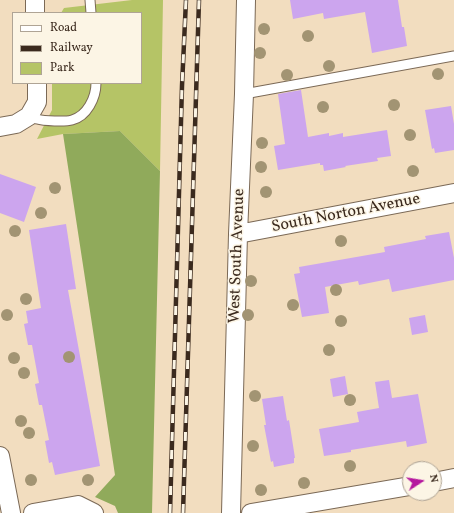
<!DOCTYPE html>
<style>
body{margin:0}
#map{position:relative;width:454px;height:513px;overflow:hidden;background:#f2ddbf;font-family:Vollkorn,serif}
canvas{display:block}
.legend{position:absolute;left:12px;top:12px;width:130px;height:72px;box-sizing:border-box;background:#fcf5e5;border:1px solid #afa495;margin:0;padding:5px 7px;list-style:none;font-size:12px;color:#3b2a1e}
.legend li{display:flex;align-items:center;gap:8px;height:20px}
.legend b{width:20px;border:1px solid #afa495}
.north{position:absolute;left:402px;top:461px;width:40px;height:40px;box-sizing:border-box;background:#fcf5e5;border:1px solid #afa495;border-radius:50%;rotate:78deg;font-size:11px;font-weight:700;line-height:16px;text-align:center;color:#3b2a1e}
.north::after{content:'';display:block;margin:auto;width:14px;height:18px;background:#b5179e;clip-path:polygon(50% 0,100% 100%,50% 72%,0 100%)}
</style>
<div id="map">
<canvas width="454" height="513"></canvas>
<ul class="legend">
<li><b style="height:5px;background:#fff"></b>Road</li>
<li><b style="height:5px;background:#3b2a1e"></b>Railway</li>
<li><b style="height:11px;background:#b5c466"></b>Park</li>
</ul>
<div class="north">N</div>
</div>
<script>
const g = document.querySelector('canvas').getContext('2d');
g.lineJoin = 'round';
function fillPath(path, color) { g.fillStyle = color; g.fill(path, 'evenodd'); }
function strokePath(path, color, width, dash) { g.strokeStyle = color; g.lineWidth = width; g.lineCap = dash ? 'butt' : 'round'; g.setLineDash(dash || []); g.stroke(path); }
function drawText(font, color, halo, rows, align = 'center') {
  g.font = font + ' Vollkorn,serif'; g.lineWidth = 3; g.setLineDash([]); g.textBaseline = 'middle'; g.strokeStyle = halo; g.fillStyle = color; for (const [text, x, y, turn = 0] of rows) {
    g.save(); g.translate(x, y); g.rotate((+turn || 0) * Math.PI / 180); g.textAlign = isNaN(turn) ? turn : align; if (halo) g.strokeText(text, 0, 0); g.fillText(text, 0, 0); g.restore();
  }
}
fillPath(new Path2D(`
 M132 0H163L160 171 120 131 63 134 37 139 52 110V83H141V13H61L64 8Z`), '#b5c466');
fillPath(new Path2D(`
 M120 131 160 171 152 513H118L115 506 95 497 115 475 63 134Z`), '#90aa5b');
fillPath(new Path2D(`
 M290 0H398L402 27H404L407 46 372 53 365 12 324 19 323 13 293 19Z
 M301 90 308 137 329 133V136L343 133V137L387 130 391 156 377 158 378 161 345 166 346 167 324 171 323 165H320V163L278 170 274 146 285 144 278 94Z
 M451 106 454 124V150L435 153 434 148 432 149 425 110Z
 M0 174 36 187 24 222 0 213Z
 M66 224 76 289 68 290 100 466 55 475 52 462 49 463 45 441 49 440 42 405H39L35 384 39 383 32 345H28L24 324 28 323 26 311 41 308 29 230Z
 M449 232 454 258V280L392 292 389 279 359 285 358 281 325 287 329 313 302 317 294 274 300 273 299 267 385 252 384 247 426 239 425 236Z
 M425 315 428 332 412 335 409 318Z
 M345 376 348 394 333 397 330 379Z
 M389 380 392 398 418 394 427 443 407 447 406 441 351 450V452L324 456 319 429 359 422 357 412 379 408 375 382Z
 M283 396 287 421 289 420 295 458H294V463L274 467 273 461 271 462 264 425H266L262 399Z`), '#cca5ee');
const lane = new Path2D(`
 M90 0 91 13
 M244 94 454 56
 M29 116C31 117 34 119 37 119 44 121 65 122 72 120 87 116 96 98 96 83`);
const street = new Path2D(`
 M35 0V13
 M0 127 16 124 29 116 37 102V83
 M238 234 454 193
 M0 456 11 513
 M434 482 454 478
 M33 513 78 505 94 513
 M231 513 238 234 244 94 246 0
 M251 513 410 486`);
strokePath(lane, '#7b6956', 11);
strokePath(street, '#7b6956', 20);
strokePath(lane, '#fff', 9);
strokePath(street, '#fff', 18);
const rail = new Path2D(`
 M170 513 182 86 186 0
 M183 513 199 0`);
strokePath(rail, '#3b2a1e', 4.5);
strokePath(rail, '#fcf5e5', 3, [9]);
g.fillStyle = '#a29473';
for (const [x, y] of [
 [264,29],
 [308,36],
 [260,53],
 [329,66],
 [438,74],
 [287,75],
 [394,105],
 [323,107],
 [410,135],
 [262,143],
 [261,167],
 [413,171],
 [55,188],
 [266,192],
 [41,213],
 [15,231],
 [341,241],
 [251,281],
 [336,290],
 [26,299],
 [293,305],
 [7,315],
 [248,315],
 [341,321],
 [329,350],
 [69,357],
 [14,358],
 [24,373],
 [255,396],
 [350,400],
 [21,421],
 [29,433],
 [253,446],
 [350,466],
 [31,480],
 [88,480],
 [304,483],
 [261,490]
]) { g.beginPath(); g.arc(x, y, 6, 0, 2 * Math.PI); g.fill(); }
drawText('16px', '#3b2a1e', '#fcf5e5', [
 ["South Norton Avenue",346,214,-11],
 ["West South Avenue",238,256,-88]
]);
</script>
